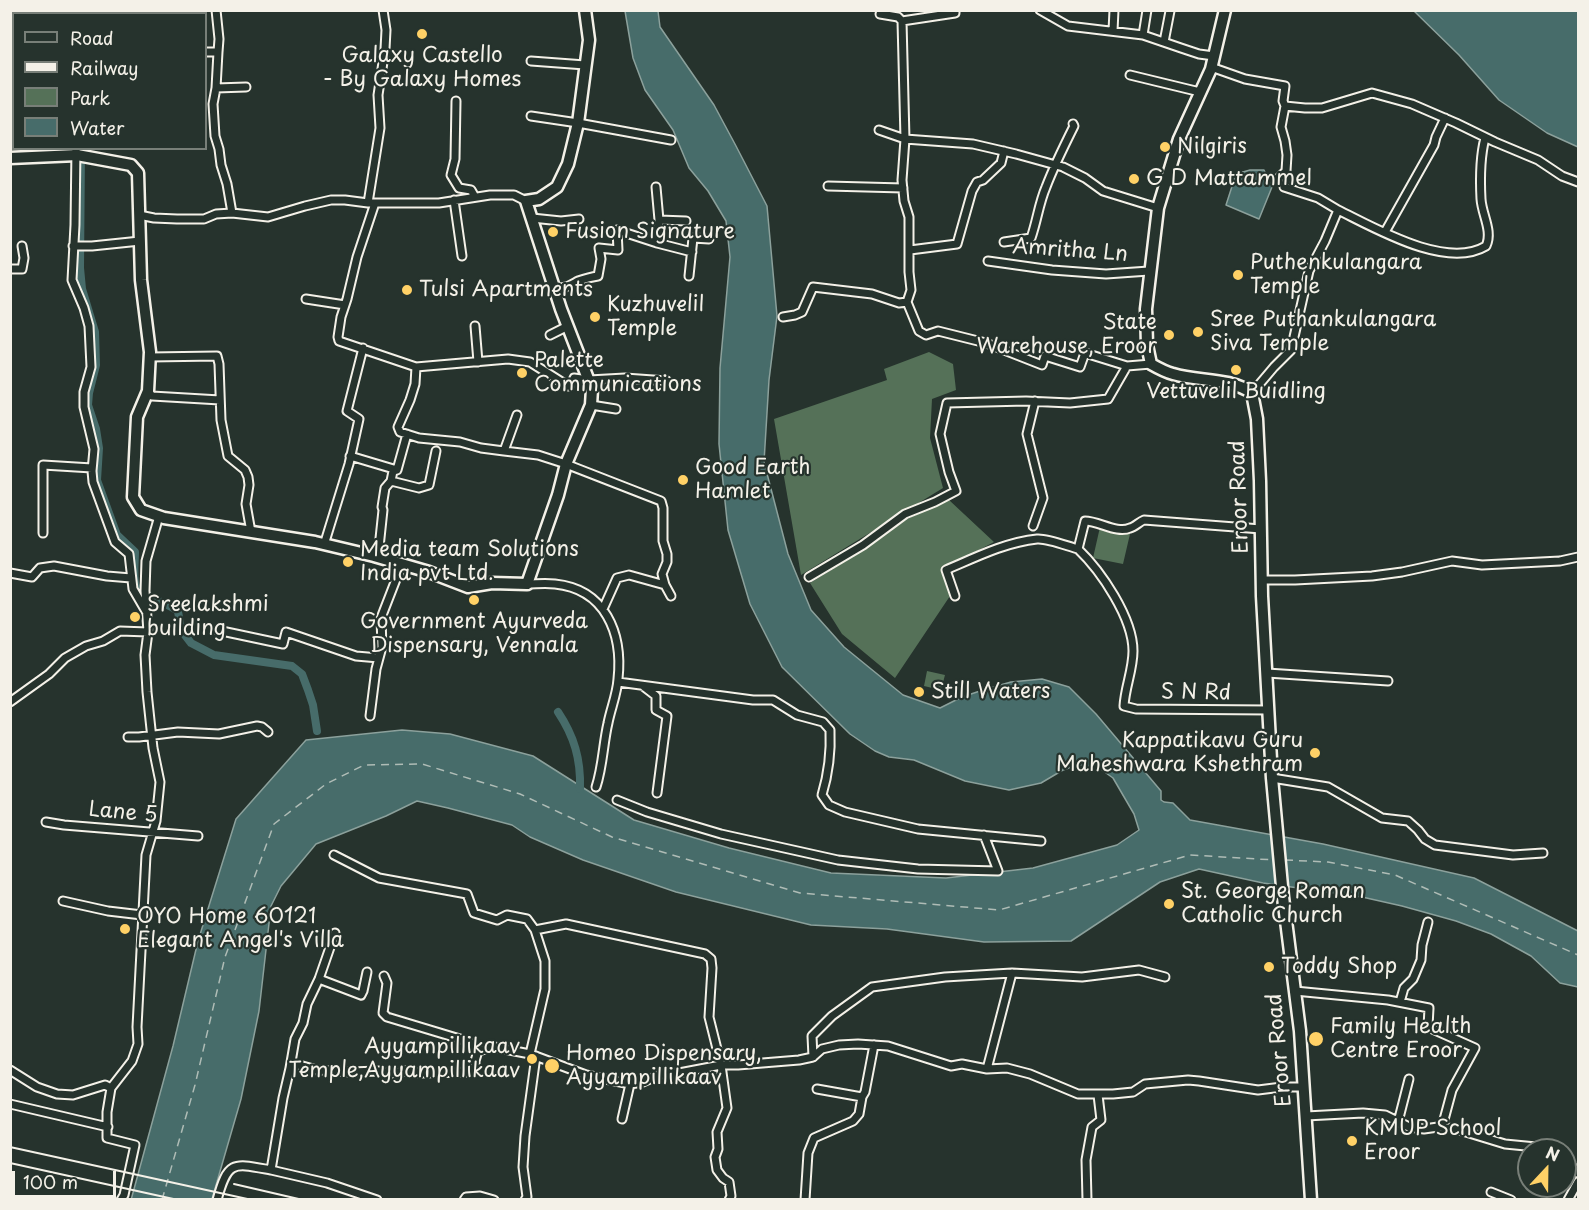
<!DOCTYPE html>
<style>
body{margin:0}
#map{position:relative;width:1589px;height:1210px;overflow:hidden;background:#26332d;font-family:"Playpen Sans",sans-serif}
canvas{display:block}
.frame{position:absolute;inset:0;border:12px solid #f4f1e8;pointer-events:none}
.legend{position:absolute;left:12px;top:12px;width:195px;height:138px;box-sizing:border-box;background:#26332d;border:2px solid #787f78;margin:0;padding:8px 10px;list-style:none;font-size:18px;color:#f4f1e8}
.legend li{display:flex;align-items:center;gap:12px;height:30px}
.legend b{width:30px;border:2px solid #787f78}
.north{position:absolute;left:1517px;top:1138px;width:60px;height:60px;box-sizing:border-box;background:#26332d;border:2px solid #787f78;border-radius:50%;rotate:22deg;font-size:16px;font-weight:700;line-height:24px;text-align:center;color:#f4f1e8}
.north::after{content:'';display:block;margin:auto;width:21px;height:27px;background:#ffd166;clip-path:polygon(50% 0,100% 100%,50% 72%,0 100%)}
.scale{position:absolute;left:12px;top:1171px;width:104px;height:27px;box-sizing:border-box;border:3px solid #f4f1e8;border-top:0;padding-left:8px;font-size:18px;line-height:21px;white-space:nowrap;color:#f4f1e8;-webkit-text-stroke:4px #26332d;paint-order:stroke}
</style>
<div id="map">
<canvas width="1589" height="1210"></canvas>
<div class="frame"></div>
<ul class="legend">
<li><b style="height:8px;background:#26332d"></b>Road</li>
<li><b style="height:8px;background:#f4f1e8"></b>Railway</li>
<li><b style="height:16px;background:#557158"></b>Park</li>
<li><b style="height:16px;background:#476c6a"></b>Water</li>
</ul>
<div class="north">N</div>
<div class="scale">100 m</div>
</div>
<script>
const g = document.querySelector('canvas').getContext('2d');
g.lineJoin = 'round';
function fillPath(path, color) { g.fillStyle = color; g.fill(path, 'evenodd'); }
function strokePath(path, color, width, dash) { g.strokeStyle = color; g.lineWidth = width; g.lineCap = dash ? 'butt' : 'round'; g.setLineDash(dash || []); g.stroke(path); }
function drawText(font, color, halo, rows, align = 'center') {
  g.font = font + ' "Playpen Sans",sans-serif'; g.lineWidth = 4.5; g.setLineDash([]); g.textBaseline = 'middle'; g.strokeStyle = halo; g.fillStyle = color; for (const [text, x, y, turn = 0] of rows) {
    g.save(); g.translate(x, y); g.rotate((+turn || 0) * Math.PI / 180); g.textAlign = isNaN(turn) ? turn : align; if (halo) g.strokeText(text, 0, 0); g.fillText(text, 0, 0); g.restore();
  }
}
fillPath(new Path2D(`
 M929 352 953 364 956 390 932 399 930 438 943 488 801 575 774 419 887 380 884 369Z
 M949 500 994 542 943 569 950 596 895 678 842 634 810 583 862 551 907 519Z
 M1100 527 1130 534 1123 564 1093 558Z
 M927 671 945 675 941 690 924 686Z`), '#557158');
const water = new Path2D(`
 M625 11H658L660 27 714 105 736 146 767 206 777 316 769 380 764 462 788 554 811 610 844 647 903 695 940 708 962 697 986 689 1011 682 1042 679 1069 687 1096 714 1161 791V800L1164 802 1173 803 1190 820 1323 844 1474 878 1578 931V987L1560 983 1531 956 1491 934 1456 921 1402 906 1362 897 1263 883 1199 869 1160 882 1071 941 984 942 887 929 811 925 676 892 583 860 530 837 512 825 448 808 417 801 386 816 316 844 281 886 271 906 259 1011 241 1099 212 1199 131 1200 173 1046 198 941 236 819 306 740 402 730 450 734 533 756 634 820 729 848 831 873 946 878 1033 868 1117 845 1139 830 1134 814 1113 778 1099 768 1078 765 1063 770 1041 783 1009 790 965 781 914 760 889 757 875 751 850 734 782 667 750 604 728 530 719 444 720 368 730 257 726 221 708 191 689 168 673 130 645 90 633 58Z
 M1414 11H1578V147L1547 133 1499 100 1459 55Z
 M1250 170H1264L1272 187 1259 219 1226 205 1236 174Z`);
fillPath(water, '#476c6a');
strokePath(water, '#8ca19c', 1.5);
strokePath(new Path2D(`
 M81 148 80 268 82 289 95 332 96 365 89 393 88 405 96 429 99 448 97 480 117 535 135 552C135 560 133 579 136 586 140 595 169 604 178 611L181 630 191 643 214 655 292 666 302 674 308 690 313 705 317 731
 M558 712C574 736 581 759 580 789`), '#476c6a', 8);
strokePath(new Path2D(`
 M1285 860 1328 862 1395 875 1578 955
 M162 1200 195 1085 225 957 274 824 326 784 364 765 422 764 520 794 612 837 800 893 999 910 1190 855 1275 860`), '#afbcb6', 1.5, [8, 6]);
const street = new Path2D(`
 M57 10V14
 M216 10 219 39 218 52
 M1040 10 1068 26 1143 35 1181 48 1199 54 1214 56
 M902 21 955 13V10
 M1113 31 1114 10
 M1143 35 1147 10
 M1164 42 1170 11
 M206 52H218L216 88 246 87
 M531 61 585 65
 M1211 67 1245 79 1285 86 1283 101 1285 106 1305 108H1322L1372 93 1412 104 1456 123 1495 142 1538 160 1562 176 1578 182
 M1130 75 1200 92
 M216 88 213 104 215 136 219 149 221 165 227 184 232 213
 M456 101 455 159 451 175 459 188 471 190 475 197
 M531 116 578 123 671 140
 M879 130 905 139 902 21 898 17 880 14
 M76 148 75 225 72 280 84 308 89 326 91 367 84 392V407L94 449 92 471 93 482 115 542 129 554 133 589 147 613
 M1286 171 1287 179 1284 187 1318 198 1338 210
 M1277 180 1286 171 1287 155 1285 141 1281 127 1285 106
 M828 186 903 188
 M656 187 659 220
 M454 200 462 256
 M368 203 380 128 378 95 385 49 386 30 383 10
 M375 203 357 257 347 299 341 317 338 337 339 341 416 367 508 359 530 362 568 386 572 383 574 378 589 380 625 378 667 381
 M139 215 154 218 177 219H204L216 214 232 213 268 217 305 206 331 200H345L368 203H439L490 195H514L526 201
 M532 218 561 221 579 219
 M1385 232 1434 145 1436 137 1445 118
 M1004 242 1031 238C1037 221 1039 203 1046 187 1054 166 1064 146 1074 126L1073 124
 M657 243 692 252
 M73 246H92L140 241
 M910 250 957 244 972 191 977 182 983 180 1001 163 1004 151
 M988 261 1052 270 1106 274 1149 271
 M10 269H22L24 258 22 246
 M689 276 693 238 709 239
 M555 288C565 289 569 286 578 281 584 279 591 277 598 276L601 259 599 248 618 250 617 230 657 243 659 220 686 221
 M306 299 345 305
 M907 302 919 331 926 335 938 331 986 343 1042 365 1045 356 1080 367 1085 353 1127 366
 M783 317 795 315 802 312 813 287 872 294 899 303 907 302 911 290 909 272V217L904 201 902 180 905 139 973 144 1016 154 1063 167 1085 178 1103 191 1158 208
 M475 326 478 362
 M550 335 568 326
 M150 357 217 356 219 364 221 420 228 456 245 470 248 477 249 485 246 504 251 532
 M416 367 415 384 410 400 398 427 400 432 419 438 460 442 481 448 504 451 517 415
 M148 391 152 396 220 400
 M1252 393 1274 367 1291 350 1309 271 1325 241 1338 210C1375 228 1446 270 1486 246 1493 231 1482 215 1481 199 1480 180 1480 157 1485 138
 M591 405 616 409
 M407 434 397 470 393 471 391 481 419 488 429 485 436 451
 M504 451 538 455 566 464 661 501 663 508V541L667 554V562L662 574 665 585 671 596
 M350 456 397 470
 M1033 526 1043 498 1027 434 1035 401
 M1261 529 1144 520C1139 522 1135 527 1130 528 1117 534 1099 521 1085 521L1078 549C1101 571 1133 618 1133 651 1133 670 1125 687 1124 706L1136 709 1269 710
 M43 533V465L92 468
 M324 545 349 464 359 419 347 411 363 348
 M378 557 383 510 382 507 385 488 391 481
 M10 573 32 577 40 568 54 566 107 576 131 578
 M809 577 863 545 905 514 935 502 956 491 949 472 940 434 947 403 1026 401 1070 403 1108 399 1127 366 1151 364
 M1262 580H1295L1372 576 1402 572 1452 561 1482 565 1560 561 1578 557
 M527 584C536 584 545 583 555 584 605 589 623 633 618 679 617 694 611 708 608 723 603 744 603 766 596 787
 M955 596 946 570C974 558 1006 542 1037 539 1047 538 1067 546 1078 549
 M603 609 617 578 629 575 665 585
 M217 630 283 644 286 632 356 656 379 658
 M1267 673 1388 681
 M618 682 753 700H773L797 715 823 722 830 730C831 751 828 775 822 795L829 805 845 812 918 829 1041 841
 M643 686 656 696V710L667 716 657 793
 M10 702 49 674 65 658 86 646 103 641 120 631 148 632 145 591 146 561 159 516
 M370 716 376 669 382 647 381 618 402 564
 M128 737H139L178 732 219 734 257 726 262 727 268 732
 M1272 778 1328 787 1382 818 1408 821 1418 830 1425 839 1435 845 1513 855 1543 853
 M617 800 647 812 721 834 838 860 918 869 998 871 984 835
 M46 822 64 825 198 836
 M334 855 379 878 467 894 474 913 497 920 507 915 527 919 535 930 545 961V989L530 1054
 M63 901 108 911 142 915
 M535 930 566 924 705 954 711 959 712 968 709 1017 721 1065 727 1108 717 1132 718 1149 715 1157 717 1170 723 1178 729 1182 731 1196 729 1200
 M335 933 319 979 307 1004 303 1023 295 1039 290 1068 299 1065 317 1070 350 1072 379 1071 391 1074 406 1071 420 1073 471 1072 475 1068V1061L478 1051 494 1047 530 1054 586 1075 630 1084 643 1082 662 1074 679 1073 721 1065H738L799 1060 813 1057 822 1049 839 1045 858 1044 888 1046 951 1066 962 1064 987 1069 1007 1068 1030 1074 1078 1094H1113L1133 1092 1145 1084 1188 1080 1199 1081 1258 1090 1282 1087H1304
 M384 976 387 983 383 1013 387 1017 470 1042 478 1051
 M319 979 361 995 363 991 367 972
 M1295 991 1388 1000 1429 1008 1428 1027 1475 1048 1452 1090 1442 1127
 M1400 1002 1404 988 1413 979 1421 960 1422 945 1428 922
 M813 1057 812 1036 832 1016 872 987 945 977 1012 973 1082 977 1139 970 1165 977
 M290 1068 283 1098 271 1170 327 1183 377 1200
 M987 1069 1012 973
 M10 1070 37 1087 57 1094 73 1095 105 1085 111 1088
 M817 1089 862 1097 865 1092 874 1045
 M10 1104 108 1127
 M1306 1116 1363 1113 1385 1115 1409 1127 1424 1129 1438 1127 1456 1129 1505 1144 1536 1147 1547 1150
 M622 1119 630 1084
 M1398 1122 1409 1079
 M1565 1159 1578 1173
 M1491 1192 1511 1200
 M121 1200 124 1195 135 1145 107 1138V1112L111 1088 132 1061 138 1044 137 1027 146 855 156 821 160 782 153 748 147 692 145 655 148 632
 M217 1200C228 1160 233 1163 271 1170
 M464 1200 466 1197 480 1196 494 1200
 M525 1200 527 1197 523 1167 525 1136 536 1056
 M805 1200 808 1153 814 1138 853 1121 859 1114 862 1097
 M1087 1200 1086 1160 1092 1127 1101 1120 1098 1095
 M1568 1200 1578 1182`);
const secondary = new Path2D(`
 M1225 10 1211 69 1179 139 1158 208 1146 309 1147 345 1151 364C1158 368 1165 372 1173 374 1200 382 1228 377 1252 393L1257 419 1260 481 1262 596 1272 778 1283 897 1300 1031 1311 1200
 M10 158 77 155 131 165 138 173 141 280 150 352 148 391 137 417 133 497 141 510 164 518 315 542 374 556 429 572 468 587 492 583 527 584 558 495 566 464 591 405 592 389 561 309 526 201 539 199 557 187 568 164 578 123 589 40 585 10`);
strokePath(street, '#f4f1e8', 11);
strokePath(secondary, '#f4f1e8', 15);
strokePath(street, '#26332d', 7);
strokePath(secondary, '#26332d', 10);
strokePath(new Path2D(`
 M10 1147 252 1200
 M10 1163 178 1200
 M234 1184 303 1200`), '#f4f1e8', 2);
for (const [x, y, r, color] of [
 [422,34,6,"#ffd166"],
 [1165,147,6,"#ffd166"],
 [1134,179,6,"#ffd166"],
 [553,232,6,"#ffd166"],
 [1238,275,6,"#ffd166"],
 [407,290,6,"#ffd166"],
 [595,317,6,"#ffd166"],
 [1198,332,6,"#ffd166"],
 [1169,335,6,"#ffd166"],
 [1236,370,6,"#ffd166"],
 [522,373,6,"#ffd166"],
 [683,480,6,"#ffd166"],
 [348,562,6,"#ffd166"],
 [474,600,6,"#ffd166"],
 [135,617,6,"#ffd166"],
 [919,692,6,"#ffd166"],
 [1315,753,6,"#ffd166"],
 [1169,904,6,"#ffd166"],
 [125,929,6,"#ffd166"],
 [1269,967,6,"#ffd166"],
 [1316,1039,8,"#ffd166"],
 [532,1059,6,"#ffd166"],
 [552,1066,8,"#ffd166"],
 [1352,1141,6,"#ffd166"]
]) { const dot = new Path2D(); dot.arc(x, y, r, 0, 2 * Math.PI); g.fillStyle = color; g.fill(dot); strokePath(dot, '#26332d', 2); }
drawText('21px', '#f4f1e8', '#26332d', [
 ["Galaxy Castello",422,56,"center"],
 ["- By Galaxy Homes",422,80,"center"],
 ["Nilgiris",1177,147],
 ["G D Mattammel",1146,179],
 ["Fusion Signature",565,232],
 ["Puthenkulangara",1250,263],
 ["Temple",1250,287],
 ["Tulsi Apartments",419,290],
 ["Kuzhuvelil",607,305],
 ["Temple",607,329],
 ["Sree Puthankulangara",1210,320],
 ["Siva Temple",1210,344],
 ["State",1157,323,"right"],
 ["Warehouse, Eroor",1157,347,"right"],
 ["Palette",534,361],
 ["Communications",534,385],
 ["Vettuvelil Buidling",1236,392,"center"],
 ["Good Earth",695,468],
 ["Hamlet",695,492],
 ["Media team Solutions",360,550],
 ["India pvt Ltd.",360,574],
 ["Sreelakshmi",147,605],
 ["building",147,629],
 ["Government Ayurveda",474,622,"center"],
 ["Dispensary, Vennala",474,646,"center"],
 ["Still Waters",931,692],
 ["Kappatikavu Guru",1303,741,"right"],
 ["Maheshwara Kshethram",1303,765,"right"],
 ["St. George Roman",1181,892],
 ["Catholic Church",1181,916],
 ["OYO Home 60121",137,917],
 ["Elegant Angel's Villa",137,941],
 ["Toddy Shop",1281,967],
 ["Family Health",1330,1027],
 ["Centre Eroor",1330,1051],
 ["Ayyampillikaav",520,1047,"right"],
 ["Temple,Ayyampillikaav",520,1071,"right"],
 ["Homeo Dispensary,",566,1054],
 ["Ayyampillikaav",566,1078],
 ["KMUP School",1364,1129],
 ["Eroor",1364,1153]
], 'left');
drawText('21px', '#f4f1e8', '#26332d', [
 ["Amritha Ln",1070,251,4],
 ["Eroor Road",1240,497,-92],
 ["S N Rd",1196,693,1],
 ["Lane 5",123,813,5],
 ["Eroor Road",1280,1050,-95]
]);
</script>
